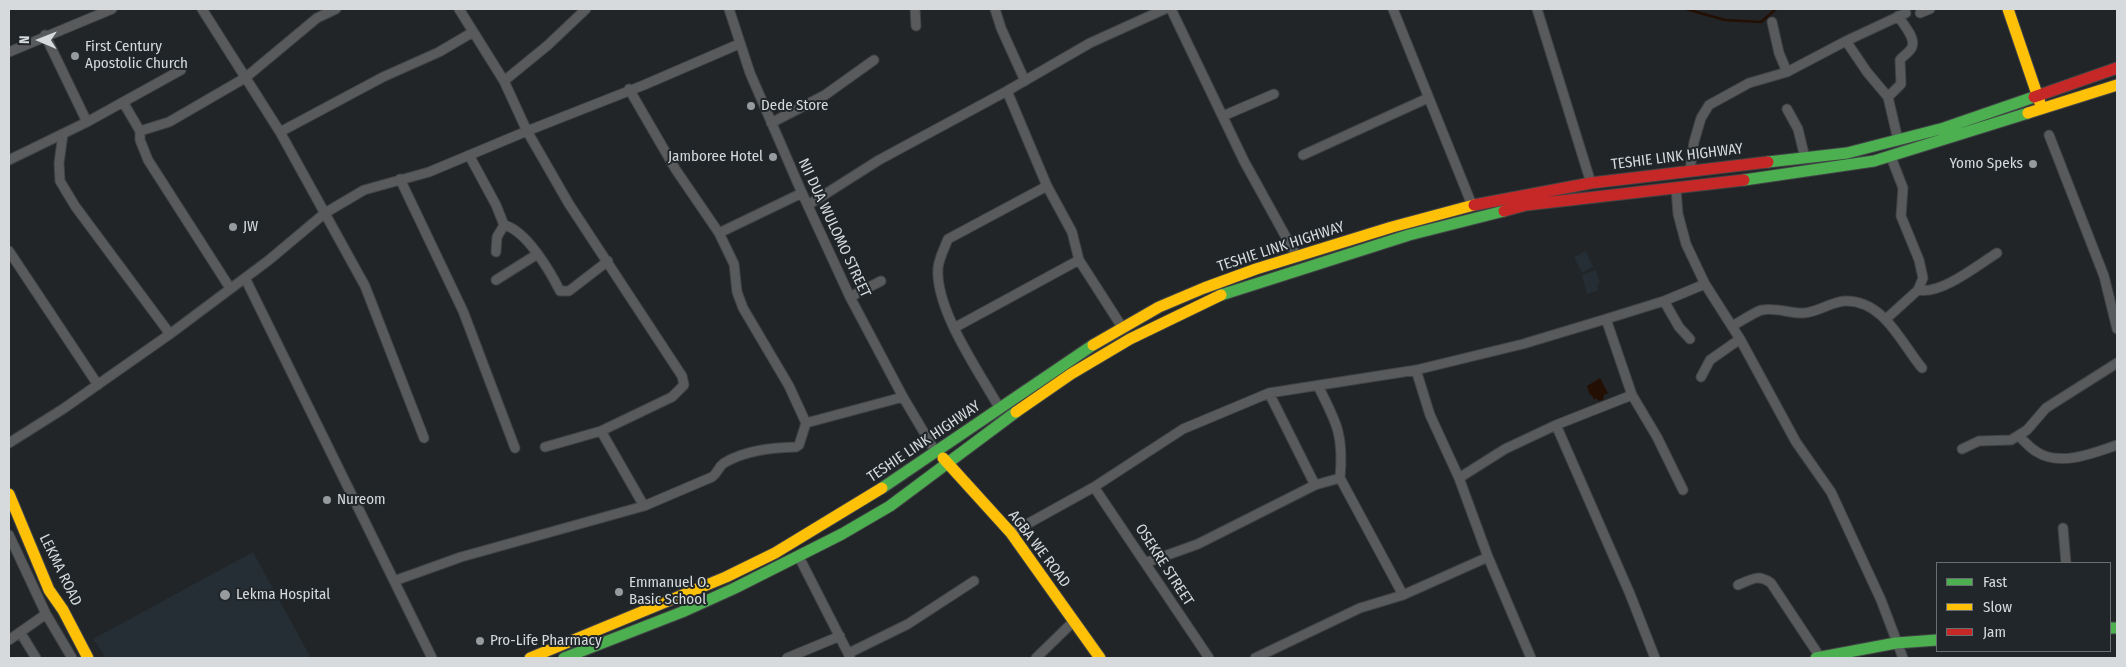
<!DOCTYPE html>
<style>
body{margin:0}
#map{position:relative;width:2126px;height:667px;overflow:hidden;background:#222527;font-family:"Fira Sans Condensed",sans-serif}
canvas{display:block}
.frame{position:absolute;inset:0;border:10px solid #d6dadc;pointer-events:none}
.legend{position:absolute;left:1936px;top:562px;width:175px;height:90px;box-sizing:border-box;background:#202629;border:1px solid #696e71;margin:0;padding:6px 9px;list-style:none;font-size:15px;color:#d6dadc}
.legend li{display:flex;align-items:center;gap:10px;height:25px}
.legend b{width:25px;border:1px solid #696e71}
.north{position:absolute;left:15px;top:15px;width:50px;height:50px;-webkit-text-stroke:4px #202629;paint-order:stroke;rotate:271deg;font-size:14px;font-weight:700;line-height:20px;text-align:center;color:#d6dadc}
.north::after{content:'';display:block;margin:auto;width:18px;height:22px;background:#d6dadc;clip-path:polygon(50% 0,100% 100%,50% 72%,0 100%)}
</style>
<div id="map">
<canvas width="2126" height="667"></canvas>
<div class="frame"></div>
<ul class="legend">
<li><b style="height:6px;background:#4caf50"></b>Fast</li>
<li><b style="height:6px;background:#ffc107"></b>Slow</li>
<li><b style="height:6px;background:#c62828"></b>Jam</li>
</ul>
<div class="north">N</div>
</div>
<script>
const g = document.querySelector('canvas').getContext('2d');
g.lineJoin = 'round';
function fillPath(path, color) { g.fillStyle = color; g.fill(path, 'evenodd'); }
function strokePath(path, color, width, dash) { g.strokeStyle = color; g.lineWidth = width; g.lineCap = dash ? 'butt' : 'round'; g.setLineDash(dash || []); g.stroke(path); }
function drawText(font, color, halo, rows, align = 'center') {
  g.font = font + ' "Fira Sans Condensed",sans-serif'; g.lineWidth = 4; g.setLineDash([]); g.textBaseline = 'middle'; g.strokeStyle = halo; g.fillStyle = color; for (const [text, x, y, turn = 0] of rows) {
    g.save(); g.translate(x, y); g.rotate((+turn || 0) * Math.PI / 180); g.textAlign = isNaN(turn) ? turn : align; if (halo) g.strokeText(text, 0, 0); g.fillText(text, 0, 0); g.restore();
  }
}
fillPath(new Path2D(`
 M1586 251 1593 267 1582 273 1574 257Z
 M1596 270 1600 283 1597 286 1599 290 1587 294 1582 275Z
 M253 552 311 658H106L93 639Z`), '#252e34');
fillPath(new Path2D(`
 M1600 378 1608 393 1604 395 1603 400 1599 401 1596 398 1594 400 1592 395H1590L1587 386Z`), '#240f04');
strokePath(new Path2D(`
 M1686 9 1725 20 1761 22 1776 9`), '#240f04', 2.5);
const street = new Path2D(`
 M202 9 280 132 365 286 424 438
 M459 9 504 81
 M586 9 548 45 504 81 527 131 644 85 739 44
 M729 9 750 73 802 193 850 297 903 397 935 451
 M915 9 916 26
 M995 9 1001 28 1025 81
 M1171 9 1244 161 1297 257
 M1393 9 1472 205
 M1537 9 1591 183
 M1920 13 1930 9
 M1772 22 1779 53 1787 72
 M45 35 87 122
 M1846 41 1867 72 1888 97 1898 140
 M9 52 112 9
 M629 89 676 170 719 233
 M1888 97 1901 84 1900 60C1903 56 1910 52 1912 47 1916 38 1903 24 1898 16
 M123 102 140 131V140L148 160 230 288
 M1787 109 1798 129 1805 158
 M1223 116 1274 94
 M771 123 825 95 874 60
 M140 131 169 122 245 78 317 18 336 9
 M280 132 383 77 439 52 473 32
 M63 134 59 163 60 181 75 206 170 334
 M2049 135 2104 276 2117 329
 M469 155 496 205 504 225 497 237 496 252
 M1303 155 1428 98
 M9 160 87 122 181 70
 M1690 170 1694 142 1701 118 1709 105 1749 83 1787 72 1846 41 1906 13
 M400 179 463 311 515 448
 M1047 186 1072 232 1079 260 1122 327
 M1676 189 1678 214 1686 244 1705 284 1740 339 1796 442 1831 492 1881 600 1903 658
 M802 193 719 233 734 264 737 292 743 308 789 386 806 423
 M808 205 879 160 1007 91 1090 43 1165 9
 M504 225C526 230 550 271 560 291H569L608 261
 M9 251 98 385
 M245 278 432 658
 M496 280 536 255
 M1918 290C1941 295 1978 265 1997 253
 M850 297 881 281
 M1664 301 1679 327 1690 339
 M1886 319 1918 290 1923 278 1919 260 1901 216 1903 188 1891 157
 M1732 326C1740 322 1756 311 1762 310 1776 307 1791 314 1804 313 1818 312 1831 302 1845 301 1884 300 1901 343 1922 368
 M954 328 1079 260
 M1416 370 1523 344 1606 319
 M1701 377 1710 360 1740 339
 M1318 386C1337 423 1344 436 1340 478
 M1269 393 1315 485
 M1632 395 1657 437 1683 490
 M1000 409C980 373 935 310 938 268 939 258 944 249 948 239L1047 186 1007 91
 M1556 425 1630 594 1655 658
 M601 431 644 506
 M2019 436C2024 441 2030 448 2037 452 2060 467 2094 453 2117 445
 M9 443 63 409 170 334 269 260 325 213 364 190 429 172 527 131 569 204 682 376 684 385 672 397 601 431 545 447
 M1962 449 1979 441 2011 440 2027 430 2046 408 2117 363
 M1459 478 1505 449 1556 425 1632 395 1606 319 1664 301 1705 284
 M1094 487 1209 658
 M2063 528 2066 563
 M1011 533 1094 487 1183 429 1269 393 1416 370 1430 415 1459 478 1488 557 1531 658
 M9 535 46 614 72 658
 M799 557 850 657
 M1145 563 1198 544 1315 485 1340 478 1403 595
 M394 581 461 557 644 506 712 477C718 473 718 467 724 463 746 450 771 448 796 447L799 445 806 423 903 397
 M1738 585C1752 579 1758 574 1771 583L1820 657
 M20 632 36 658
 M9 640 46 614
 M849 653 908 624 974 581
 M787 658 840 636
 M1036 658 1074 621
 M1255 658 1360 608 1403 595 1488 557`);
const fast = new Path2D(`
 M1768 162 1847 153 1944 128 2034 97
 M1744 180 1874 161 2028 113
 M1221 295 1409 235 1504 211
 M882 488 1093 345
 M2110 628H2117
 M564 658 682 612 735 588 842 534 890 506 1016 412
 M1816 658 1896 643 1937 640`);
const slow = new Path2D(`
 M2008 9 2040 103
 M2028 113 2117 85
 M1093 345 1159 307 1204 288 1256 269 1392 227 1474 205
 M1016 412 1071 374 1130 339 1221 295
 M943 458 1011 533 1100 658
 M9 494 49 590 63 610 88 658
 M530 658 726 577 775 553 882 488`);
const jam = new Path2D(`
 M2034 97 2117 68
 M1474 205 1591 183 1768 162
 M1504 211 1526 205 1744 180`);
strokePath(street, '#404345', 11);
strokePath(fast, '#404345', 13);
strokePath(slow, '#404345', 13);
strokePath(jam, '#404345', 13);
strokePath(street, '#585a5c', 9);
strokePath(fast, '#4caf50', 11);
strokePath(slow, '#ffc107', 11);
strokePath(jam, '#c62828', 11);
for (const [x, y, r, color] of [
 [75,56,5,"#979b9d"],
 [751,106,5,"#979b9d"],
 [773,157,5,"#979b9d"],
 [2033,164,5,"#979b9d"],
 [233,227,5,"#979b9d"],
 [327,500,5,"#979b9d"],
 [619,592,5,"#979b9d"],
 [225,595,6,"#979b9d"],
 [480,641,5,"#979b9d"]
]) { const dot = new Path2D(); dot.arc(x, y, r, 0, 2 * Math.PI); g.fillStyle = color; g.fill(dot); strokePath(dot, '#202629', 2); }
drawText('15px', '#d6dadc', '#202629', [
 ["First Century",85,47],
 ["Apostolic Church",85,64],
 ["Dede Store",761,106],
 ["Jamboree Hotel",763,157,"right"],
 ["Yomo Speks",2023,164,"right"],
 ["JW",243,227],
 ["Nureom",337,500],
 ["Emmanuel O.",629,583],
 ["Basic School",629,600],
 ["Lekma Hospital",236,595],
 ["Pro-Life Pharmacy",490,641]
], 'left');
drawText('15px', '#d6dadc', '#202629', [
 ["TESHIE LINK HIGHWAY",1677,157,-7],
 ["NII DUA WULOMO STREET",834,228,65],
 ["TESHIE LINK HIGHWAY",1281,247,-18],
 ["TESHIE LINK HIGHWAY",924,442,-34],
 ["AGBA WE ROAD",1039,549,53],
 ["OSEKRE STREET",1164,565,57],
 ["LEKMA ROAD",60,570,64]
]);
</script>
